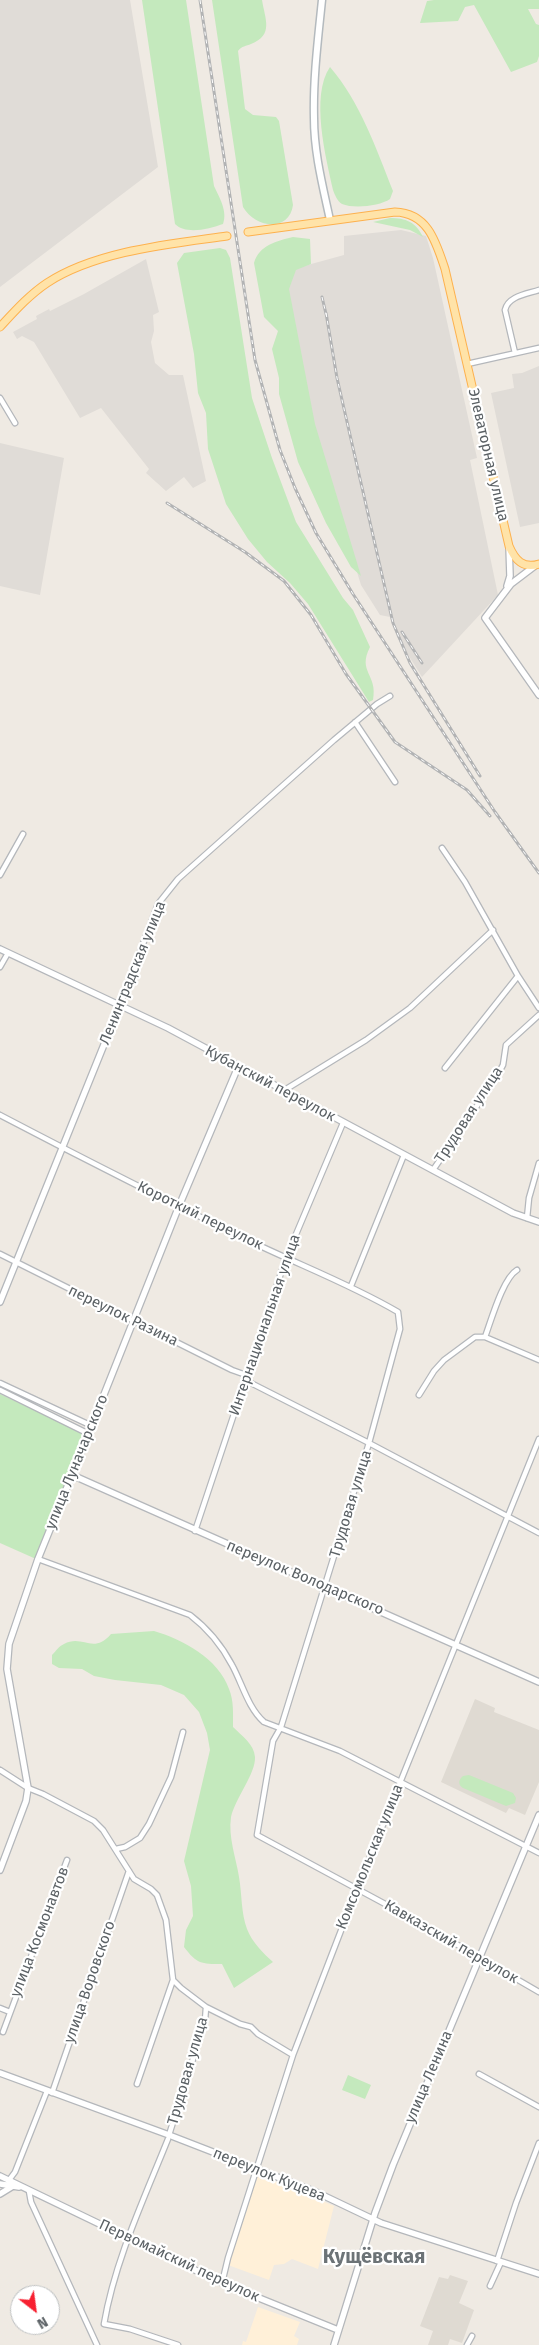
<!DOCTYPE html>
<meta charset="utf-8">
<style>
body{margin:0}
#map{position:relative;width:539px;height:2345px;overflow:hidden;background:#efeae3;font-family:"Fira Sans",sans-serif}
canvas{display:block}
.north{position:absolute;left:10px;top:2285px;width:50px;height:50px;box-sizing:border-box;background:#fff;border:1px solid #bdc0c1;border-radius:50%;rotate:150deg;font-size:14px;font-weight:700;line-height:20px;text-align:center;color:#5b6165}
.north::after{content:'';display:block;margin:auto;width:18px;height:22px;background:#f72131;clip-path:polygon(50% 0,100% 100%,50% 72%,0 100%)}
</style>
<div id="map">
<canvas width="539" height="2345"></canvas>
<div class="north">N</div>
</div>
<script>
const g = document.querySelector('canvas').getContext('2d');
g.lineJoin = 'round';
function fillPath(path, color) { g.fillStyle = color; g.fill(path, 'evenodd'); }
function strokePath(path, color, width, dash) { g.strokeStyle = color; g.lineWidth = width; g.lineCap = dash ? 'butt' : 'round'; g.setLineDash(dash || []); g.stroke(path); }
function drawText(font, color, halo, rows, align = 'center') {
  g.font = font + ' "Fira Sans",sans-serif'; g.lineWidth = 4.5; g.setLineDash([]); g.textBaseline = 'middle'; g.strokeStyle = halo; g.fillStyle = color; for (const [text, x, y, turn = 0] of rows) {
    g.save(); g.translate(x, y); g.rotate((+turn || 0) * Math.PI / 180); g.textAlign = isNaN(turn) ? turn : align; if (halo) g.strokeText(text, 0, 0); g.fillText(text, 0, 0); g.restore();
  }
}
fillPath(new Path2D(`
 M257 2174 334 2206 318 2269 292 2259 284 2264 274 2265 269 2280 228 2265Z
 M258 2307 300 2322 294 2336 299 2339 297 2345H242L243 2341 246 2342Z`), '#fff0d8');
fillPath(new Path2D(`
 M0 0H130L158 167 0 287Z
 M401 230 426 236 433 258 477 458 470 460 498 595 422 677 397 637 390 617 380 615 361 585 319 449 283 290 293 269 344 255V236Z
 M146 259 159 312 153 315 154 331 151 342 155 363 169 375H183L206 481 193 488 184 477 166 491 146 473 149 469 101 408 80 418 34 342 22 336 17 339 13 332 37 319 36 316 49 309 50 311 84 294Z
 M539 366V523L520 527 491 393 514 388 512 374 522 373Z
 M0 443 64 458 40 595 0 586Z`), '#e0dcd7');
fillPath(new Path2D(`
 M475 1699 495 1708 494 1712 539 1730V1782L525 1815 509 1808 506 1813 441 1782Z
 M450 2275 468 2281 459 2303 474 2310 462 2343 450 2339 448 2345H428L433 2331 420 2326 439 2277 448 2279Z`), '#dfdad2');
fillPath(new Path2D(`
 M142 0H186L214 186C219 197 228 211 223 224 209 229 186 235 175 224Z
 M212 0H262C265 19 274 35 251 44 246 46 242 46 238 51L245 109 253 115 276 117 279 121 293 205C289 233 255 228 243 207Z
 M434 0H539V9H528L536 24 539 25V56L537 62 511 72 474 5 465 7 458 21 420 23 427 1Z
 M330 67C360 102 376 148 393 191L390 199C380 206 354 209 342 204 337 201 335 195 333 190 326 158 310 96 330 67Z
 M390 218C406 218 416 222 423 237L410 230 373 222Z
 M293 237 310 239 311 264 296 270 289 289 315 424 361 576 351 567 326 523 298 462 279 394V378L272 349 278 331 264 317 254 263C259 245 277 241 293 237Z
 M220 248 226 250 230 258 252 398 272 458 296 522 343 598 353 610 370 647C357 672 378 674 373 700L369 702 308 604 290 583 267 562 248 539 226 504 208 449 206 413 198 393 194 354 177 263 184 253Z
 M0 1394 85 1434 36 1559 0 1543Z
 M154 1631C182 1639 219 1659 229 1689 234 1701 233 1714 233 1727 242 1736 254 1744 255 1757 256 1773 235 1799 231 1817 228 1837 236 1858 239 1877 242 1894 241 1913 247 1929 252 1942 263 1953 273 1962L234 1988 222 1964C201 1964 197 1964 184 1947L186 1930 193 1916 191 1886 184 1861 210 1750 207 1733 199 1712 184 1695 161 1685 115 1680 94 1676 82 1669 59 1668 52 1664V1655C56 1651 59 1646 64 1644 83 1634 93 1655 111 1634Z
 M469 1775 513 1793 516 1798 515 1803 506 1806 463 1788C458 1785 458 1780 463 1776Z
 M348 2075 371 2085 365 2099 342 2090Z`), '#c4e9bd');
const minor = new Path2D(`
 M515 353 505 310C508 296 527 294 539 290
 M467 364 539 348
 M0 398 15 423
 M355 722 395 782
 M442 848 465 882 518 976 539 1008
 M0 875 23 834
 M0 967 8 953
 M120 1005 158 904 178 879 334 740 377 704 390 696
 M445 1068 518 976
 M283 1091 366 1040 410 1008 493 930
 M0 1115C84 1159 169 1202 254 1243 302 1266 352 1285 398 1312L400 1329 369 1443 281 1727 273 1741 257 1835 413 1919 539 1992
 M433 1170 494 1081 503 1065 506 1045 539 1015
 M527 1218 529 1198 539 1163
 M0 1254 232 1370 246 1375
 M351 1286 404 1155
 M485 1337C491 1321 503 1278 517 1270
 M245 1380 369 1443 539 1533
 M0 1383 92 1426
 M0 1390 89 1434
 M419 1395 434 1371 444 1360 475 1337H485L539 1360
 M195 1531 286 1258 343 1123
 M38 1559 190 1615C207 1628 222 1646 232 1665 242 1683 248 1708 264 1722L340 1751 539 1853
 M0 1770 28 1788 43 1794 94 1821 103 1830 134 1879 151 1889 157 1895 166 1920 173 1980 181 1988 206 2007 240 2024 251 2027 258 2034 293 2055
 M116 1849 125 1847 140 1838 149 1824 171 1777 183 1732
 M0 2008 10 2012
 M3 2032 67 1860
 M479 2074 539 2107
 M137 2084 173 1980
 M52 2093 129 1871
 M169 2135 205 2021 206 2007
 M168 2139C144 2199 115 2260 104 2324L130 2329 178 2345
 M9 2180 15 2172 47 2091
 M29 2191 31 2202 97 2345
 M497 2261 516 2203 539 2143
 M222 2283 228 2258 293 2055 357 1889 539 1439
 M490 2286 501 2262
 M467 2345 472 2336`);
const tertiary = new Path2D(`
 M536 565 511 584 485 618 539 695
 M507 586 510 576 509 546
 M0 949 168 1028 513 1213 539 1222
 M0 1302 120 1005
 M72 1475 539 1682
 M0 1870 26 1801 28 1788 7 1669 9 1644 38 1559 72 1475 179 1206 238 1067
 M0 2073 169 2135 316 2192 381 2223 539 2274
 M0 2176 222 2283 338 2330
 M0 2184 19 2187
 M0 2194 13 2186
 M334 2345 375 2213 393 2165 539 1815`);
const secondary = new Path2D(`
 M322 0C318 39 313 79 314 118 314 153 323 187 330 220`);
const primary = new Path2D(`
 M248 232 395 212C428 213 436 242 445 269L509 546C515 560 523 569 539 564
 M0 327C14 312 29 295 47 283 96 251 170 244 227 236`);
strokePath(minor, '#b4b7bb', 7);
strokePath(tertiary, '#b4b7bb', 8);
strokePath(secondary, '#b4babe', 9);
strokePath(primary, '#fdb14e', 9);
strokePath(minor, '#fff', 4.5);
strokePath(tertiary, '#fff', 5.5);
strokePath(secondary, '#fff', 6);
strokePath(primary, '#ffe3a8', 7);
const rail = new Path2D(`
 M200 0 255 360 280 450 295 488 316 533 353 594 495 812 539 873
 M322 297 327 318
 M326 313 337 378 393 623 410 663 480 776
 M167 503 245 552 284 581 311 615 346 674 395 742 467 790 490 816
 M402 632 422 663`);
strokePath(rail, '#b2b3b4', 3);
strokePath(rail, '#fff', 1, [4]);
drawText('15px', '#5b6165', '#fff', [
 ["Элеваторная улица",488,455,77],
 ["Ленинградская улица",133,973,-68],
 ["Кубанский переулок",270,1084,28],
 ["Трудовая улица",469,1115,-57],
 ["Короткий переулок",200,1216,26],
 ["переулок Разина",123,1316,26],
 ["Интернациональная улица",265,1325,-71],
 ["улица Луначарского",77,1462,-68],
 ["Трудовая улица",351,1504,-73],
 ["переулок Володарского",305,1578,23],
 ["Комсомольская улица",370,1857,-68],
 ["улица Космонавтов",40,1932,-69],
 ["Кавказский переулок",451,1942,30],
 ["улица Воровского",90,1982,-71],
 ["Трудовая улица",188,2071,-74],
 ["улица Ленина",429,2077,-67],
 ["переулок Куцева",269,2175,22],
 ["Первомайский переулок",179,2261,25]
]);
drawText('bold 20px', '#6c7377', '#fff', [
 ["Кущёвская",374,2257]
]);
</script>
